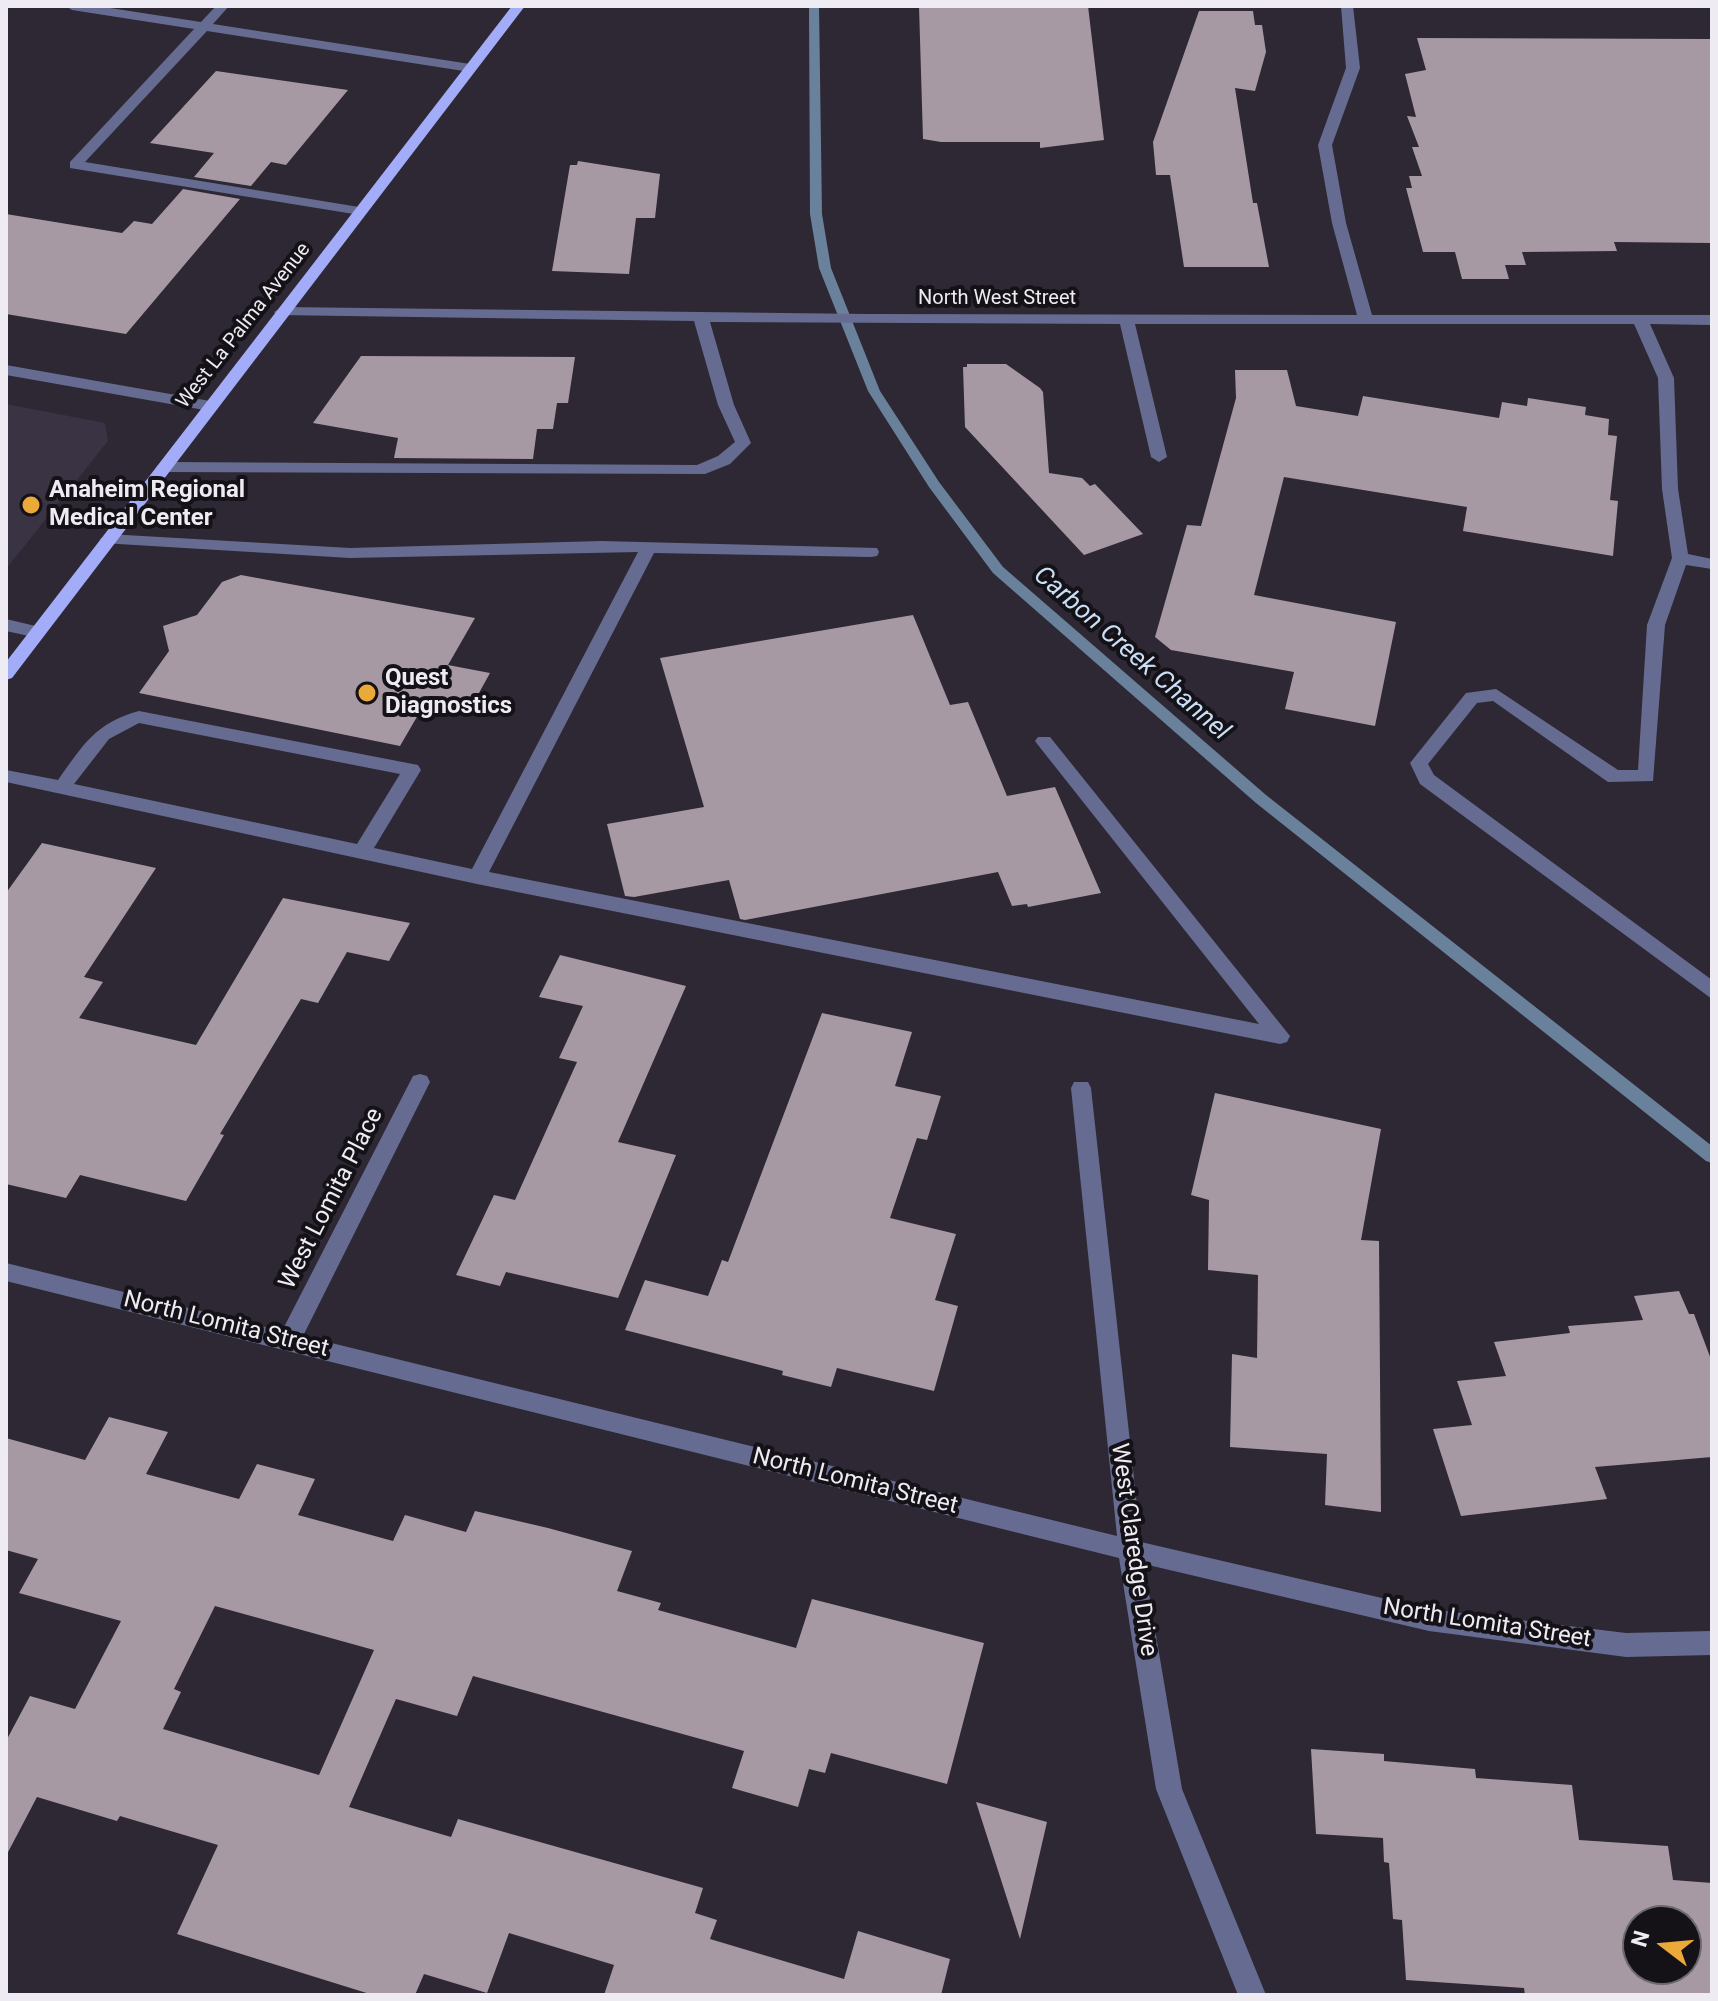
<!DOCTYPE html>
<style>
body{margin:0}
#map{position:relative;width:1718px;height:2001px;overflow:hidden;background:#2d2834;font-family:Roboto,sans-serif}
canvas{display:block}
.frame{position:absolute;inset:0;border:8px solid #eeebf3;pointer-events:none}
.north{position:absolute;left:1622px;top:1905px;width:80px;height:80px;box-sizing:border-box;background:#141217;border:2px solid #6b696f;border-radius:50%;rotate:286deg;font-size:22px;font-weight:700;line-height:32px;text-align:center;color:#eeebf3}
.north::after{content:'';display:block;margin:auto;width:28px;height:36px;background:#eba93a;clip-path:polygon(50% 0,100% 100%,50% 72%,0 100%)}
</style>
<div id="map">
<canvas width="1718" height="2001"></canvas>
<div class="frame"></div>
<div class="north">N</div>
</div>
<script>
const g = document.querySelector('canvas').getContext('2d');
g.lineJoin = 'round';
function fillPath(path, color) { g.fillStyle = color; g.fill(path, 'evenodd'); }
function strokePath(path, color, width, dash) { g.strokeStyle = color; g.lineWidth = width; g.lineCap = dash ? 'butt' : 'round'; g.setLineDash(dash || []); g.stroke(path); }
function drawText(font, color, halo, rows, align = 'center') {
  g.font = font + ' Roboto,sans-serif'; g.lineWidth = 8; g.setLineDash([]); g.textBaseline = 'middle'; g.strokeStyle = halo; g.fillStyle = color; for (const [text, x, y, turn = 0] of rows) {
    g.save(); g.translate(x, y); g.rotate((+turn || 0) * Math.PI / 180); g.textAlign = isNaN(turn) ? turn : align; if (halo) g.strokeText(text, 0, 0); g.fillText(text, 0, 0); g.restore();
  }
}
fillPath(new Path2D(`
 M6 404 105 423 108 441 6 569Z`), '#3a3344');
fillPath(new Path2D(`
 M809 6H819L822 214 831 268 880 391 939 482 1003 567 1266 795 1712 1146V1163L1706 1161 1256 803 993 573 929 487 868 391 819 268 810 214Z`), '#6a819b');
fillPath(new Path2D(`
 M919 6H1088L1104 140 1040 148V142H941L923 139Z
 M1199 11H1253L1255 25H1262L1266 52 1255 91 1235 88 1253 203H1257L1269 267H1184L1170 175H1156L1153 142Z
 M1417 38 1712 39V243L1614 242 1617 251 1522 252 1526 265H1505L1509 279H1462L1455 252H1423L1406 188H1412L1409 176H1422L1412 147H1419L1407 116 1416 117 1405 74 1426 70Z
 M216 71 348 90 286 165 271 162 251 186 194 177 214 153 150 143Z
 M578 161 660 174 655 218H636L629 274 552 271 570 165H577Z
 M183 189 240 199 126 334 6 314V214L122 233 134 221 152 224Z
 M361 356 575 357 568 403H557L553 429H537L533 459 394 458 398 438 313 423Z
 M967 364H1006L1040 388 1043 392 1049 473 1082 478 1090 486 1095 484 1143 534 1084 555 965 427 963 367H967Z
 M1235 370H1287L1296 406 1358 416 1363 396 1499 418 1502 402 1527 406 1528 398 1586 407 1585 415 1609 419 1608 435 1617 436 1610 500 1618 501 1613 556 1463 531 1467 507 1284 477 1254 595 1396 622 1375 726 1285 709 1294 672 1171 650 1155 637 1187 525 1201 526 1236 398Z
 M241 575 475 618 448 665 490 673 469 711 425 703 400 746 139 693 169 651 163 626 197 615 222 582Z
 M913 615 950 705 968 702 1007 796 1055 787 1101 893 1028 907 1027 904 1012 906 998 872 745 920 740 919 729 880 634 897 625 896 607 824 704 807 660 658Z
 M42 843 156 868 84 977 103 982 79 1018 196 1045 283 898 410 923 389 961 347 952 318 1003 301 999 220 1134 224 1135 186 1201 80 1175 66 1198 6 1184V893Z
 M560 955 686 986 618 1142 676 1155 618 1298 506 1272 500 1286 456 1275 494 1195 515 1200 577 1062 559 1058 583 1006 539 997Z
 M822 1013 912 1032 895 1086 941 1096 927 1140 917 1138 890 1218 956 1234 935 1300 958 1306 934 1391 837 1368 831 1387 782 1375 783 1371 625 1330 645 1280 708 1296 722 1260 728 1262Z
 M1215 1093 1381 1129 1361 1240 1379 1241 1381 1512 1325 1505 1327 1454 1230 1447 1232 1354 1257 1358 1258 1275 1208 1270 1209 1200 1191 1195Z
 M1679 1291 1689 1314H1694L1712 1362V1457L1595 1467 1607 1499 1461 1516 1433 1429 1472 1425 1457 1381 1506 1376 1494 1342 1570 1333 1568 1326 1643 1320 1634 1296Z
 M109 1417 168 1432 146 1474 239 1499 257 1464 315 1479 298 1515 393 1541 405 1515 466 1532 475 1511 548 1528 632 1551 617 1591 661 1603 658 1610 796 1648 812 1599 984 1643 947 1784 831 1753 825 1773 809 1769 798 1807 732 1788 744 1751 473 1676 457 1716 396 1699 349 1807 451 1837 458 1819 703 1888 695 1913 717 1920 710 1939 844 1979 858 1931 950 1959 941 1995H604L614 1965 509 1933 487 1993 424 1974 415 1995H373L177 1934 218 1845 120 1816 117 1821 37 1797 6 1856V1741L30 1696 75 1709 121 1621 19 1593 38 1559 6 1550V1438L85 1460ZM215 1606 374 1650 319 1775 163 1729 181 1692 174 1689Z
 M1311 1749 1384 1754V1761L1475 1769 1476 1778 1572 1785 1579 1840 1668 1846 1673 1880 1712 1883V1995H1525L1524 1988 1406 1980 1402 1920 1393 1919 1389 1863 1384 1862 1383 1838 1316 1834ZM1638 1921H1686V1969H1638Z
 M976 1802 1047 1822 1020 1939Z`), '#a699a4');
fillPath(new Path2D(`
 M66 6H97L201 22 216 6H229L213 24 470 64 477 68 470 72 207 31 85 162 365 208V214L360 215 70 168V162L194 29 72 10Z
 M1341 6H1353L1360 68 1332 145 1346 223 1372 315H1712V325L1650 324 1674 378 1678 489 1688 554 1712 559V569L1686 565 1665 625 1653 781 1608 782 1493 701 1477 703 1428 764 1434 775 1712 980V999L1420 784 1410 763 1466 693 1496 689 1618 770H1638L1647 625 1672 558 1662 489 1658 378 1634 324H1135L1167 457 1159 462 1151 457 1120 324 710 322 734 405 751 443 730 464 705 474 164 472 156 467 164 462 697 465 718 456 735 442 718 405 694 321 277 315 274 312 282 307 867 314 1357 315 1332 223 1318 145 1346 68Z
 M6 365 210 401 218 406 210 411 6 375Z
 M108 534 350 548 601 541 877 548 879 552 877 556 871 557 654 553 489 872 1259 1024 1038 745 1035 741 1038 737H1050L1290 1036 1287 1042 1280 1044 477 884 6 782V770L58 780C83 745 95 723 139 711L418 765 421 770 374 848 472 869 638 552 350 558 102 543 100 539ZM139 723 400 774 357 844 74 784 109 739Z
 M6 619 44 628 47 632 38 638 6 631Z
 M420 1074 427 1076 430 1082 303 1336 1117 1536 1071 1088 1074 1082H1088L1091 1088 1141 1542 1429 1609 1626 1633 1712 1631V1655L1626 1657 1429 1631 1144 1564 1182 1789 1266 1995H1238L1156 1789 1119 1558 6 1281V1263L282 1331 413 1076Z`), '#666c91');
fillPath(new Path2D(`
 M512 6H525L12 678 6 680V662Z`), '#a2acf8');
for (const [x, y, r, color] of [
 [31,505,10,"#eba93a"],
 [367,693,10,"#eba93a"]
]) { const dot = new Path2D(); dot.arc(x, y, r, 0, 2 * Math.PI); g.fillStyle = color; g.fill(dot); strokePath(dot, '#141217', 3); }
drawText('20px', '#eeebf3', '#141217', [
 ["North West Street",997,299],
 ["West La Palma Avenue",244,326,-52]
]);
drawText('bold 24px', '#eeebf3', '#141217', [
 ["Anaheim Regional",49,491],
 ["Medical Center",49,519],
 ["Quest",385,679],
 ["Diagnostics",385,707]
], 'left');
drawText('24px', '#eeebf3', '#141217', [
 ["West Lomita Place",332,1199,-63],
 ["North Lomita Street",226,1325,14],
 ["North Lomita Street",855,1482,14],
 ["West Claredge Drive",1133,1550,82],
 ["North Lomita Street",1487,1624,9]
]);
drawText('italic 26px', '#cadff7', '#141217', [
 ["Carbon Creek Channel",1131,654,41]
]);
</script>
